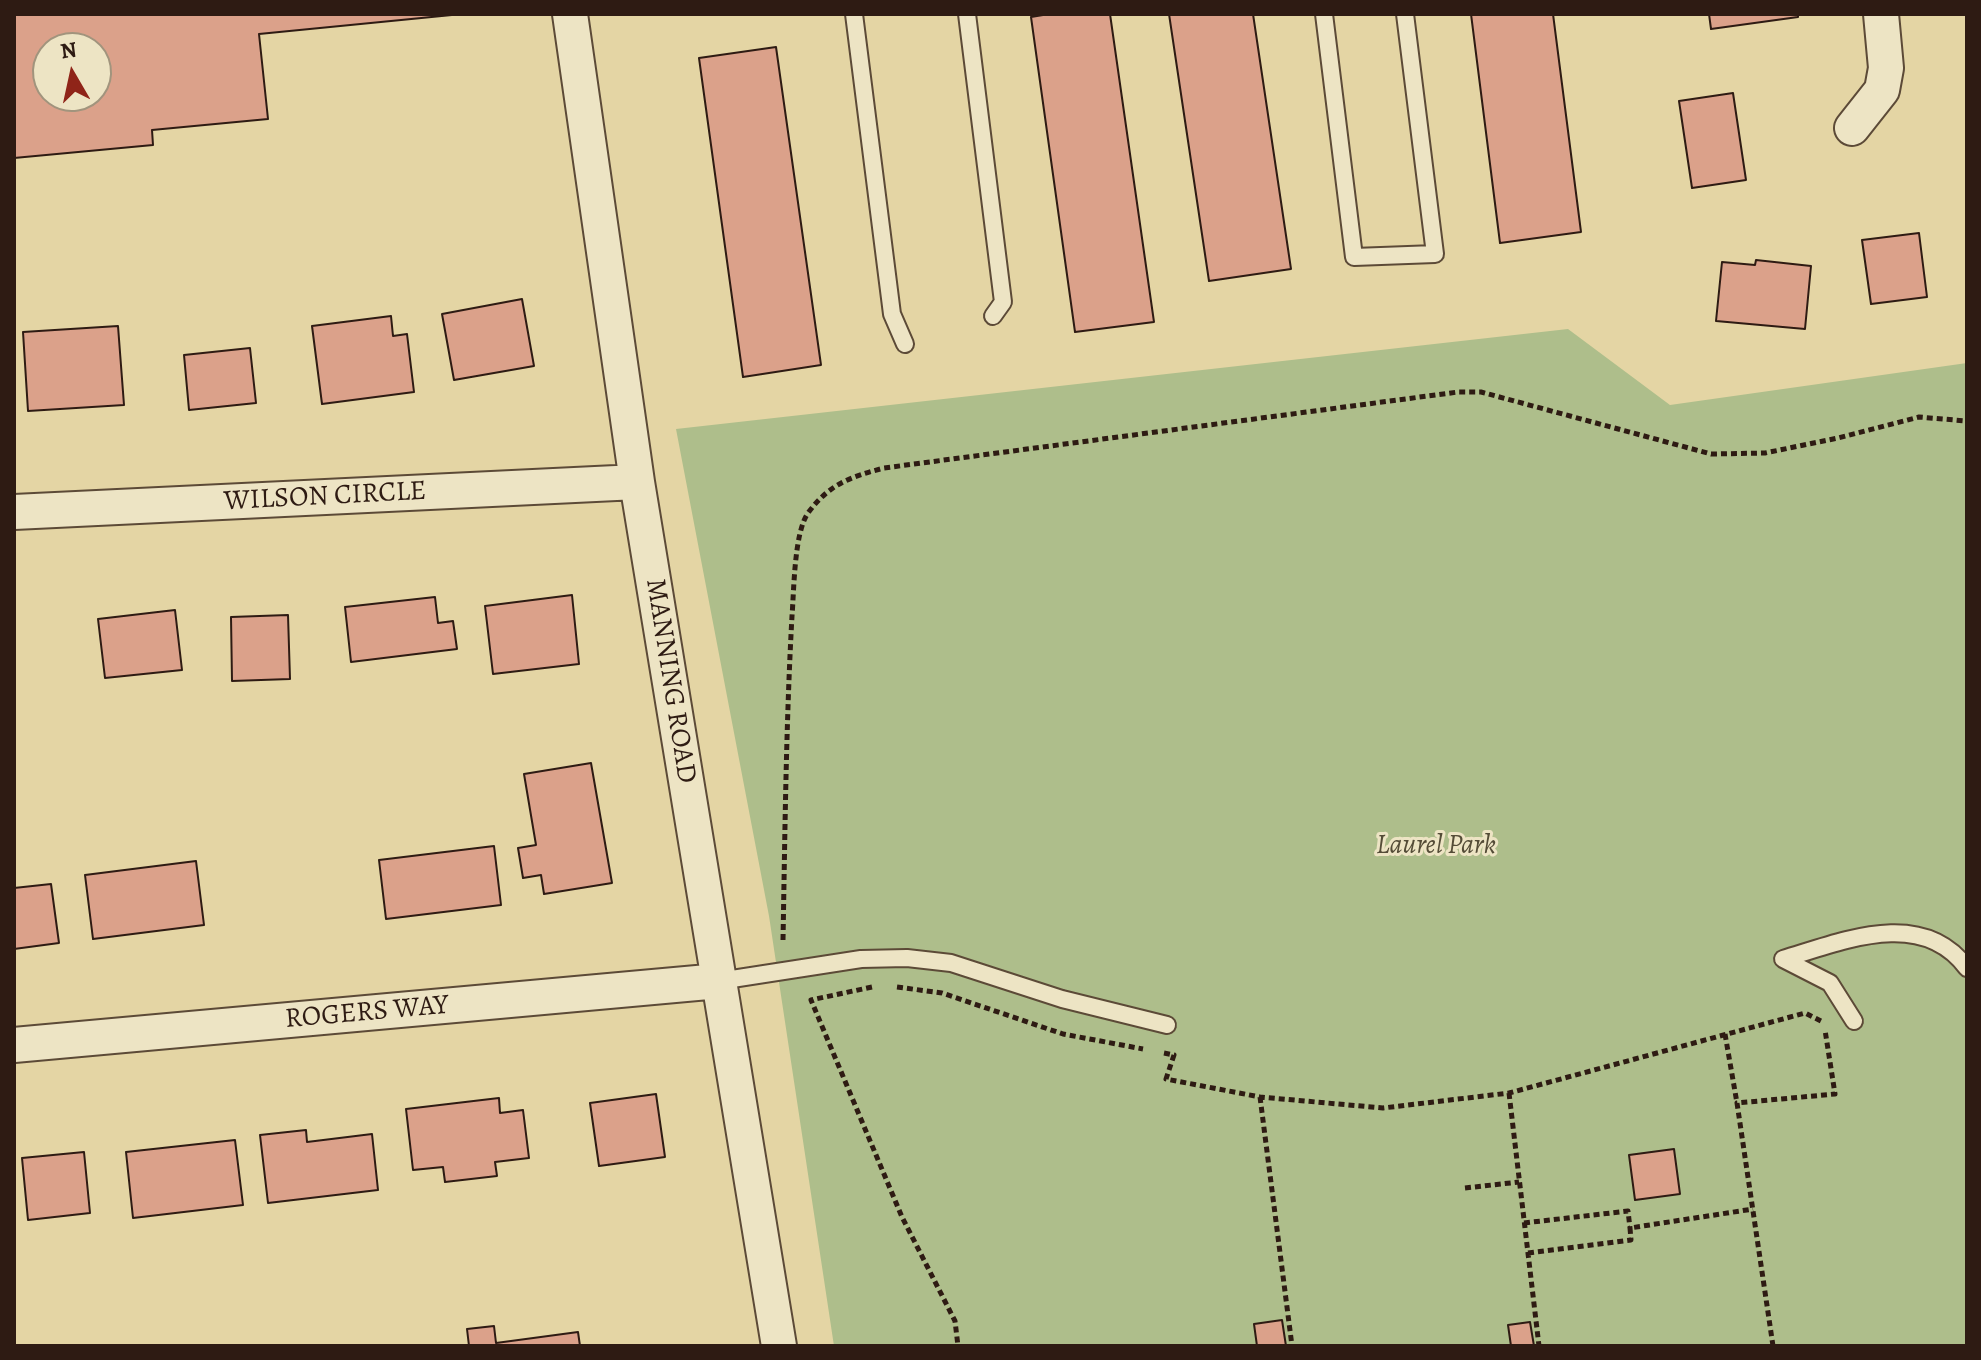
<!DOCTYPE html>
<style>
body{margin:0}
#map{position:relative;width:1981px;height:1360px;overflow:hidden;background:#e4d5a4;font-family:Alegreya,serif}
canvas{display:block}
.frame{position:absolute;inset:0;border:16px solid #2e1b13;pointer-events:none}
.north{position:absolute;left:32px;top:32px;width:80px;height:80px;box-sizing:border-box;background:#ede4c4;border:2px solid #a1947d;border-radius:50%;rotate:351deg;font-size:22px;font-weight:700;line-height:32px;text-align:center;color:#2e1b13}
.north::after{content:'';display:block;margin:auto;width:28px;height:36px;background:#8f2418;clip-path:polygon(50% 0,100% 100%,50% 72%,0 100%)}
</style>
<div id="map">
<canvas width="1981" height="1360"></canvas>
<div class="frame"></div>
<div class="north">N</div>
</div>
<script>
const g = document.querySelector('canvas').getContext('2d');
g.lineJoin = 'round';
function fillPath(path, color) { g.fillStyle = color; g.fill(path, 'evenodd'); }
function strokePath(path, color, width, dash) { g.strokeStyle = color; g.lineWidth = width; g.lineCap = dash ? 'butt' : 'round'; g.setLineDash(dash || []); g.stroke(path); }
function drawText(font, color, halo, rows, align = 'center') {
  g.font = font + ' Alegreya,serif'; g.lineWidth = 6; g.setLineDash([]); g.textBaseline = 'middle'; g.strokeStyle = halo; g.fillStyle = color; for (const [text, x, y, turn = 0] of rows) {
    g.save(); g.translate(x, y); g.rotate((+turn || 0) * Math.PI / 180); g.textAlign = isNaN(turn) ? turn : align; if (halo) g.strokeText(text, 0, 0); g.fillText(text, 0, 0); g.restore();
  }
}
fillPath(new Path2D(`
 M1568 329 1670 405 1967 363V1346H834L769 916 676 429Z`), '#aebe8b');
const building = new Path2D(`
 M14 14H462L259 34 268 119 152 130 153 145 14 158ZM48 48H96V96H48Z
 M1049 14H1110L1154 322 1075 332 1031 17Z
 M1169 14H1253L1291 269 1209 281Z
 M1471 14H1553L1581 232 1500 243Z
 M1709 14H1798V17L1711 29Z
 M776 47 821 365 743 377 699 58Z
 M1733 93 1746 180 1692 188 1679 101Z
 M1919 233 1927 297 1871 304 1862 240Z
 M1756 260 1811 266 1805 329 1716 321 1722 262 1755 265Z
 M522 299 534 366 454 380 442 314Z
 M391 316 393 336 407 334 414 392 322 404 312 326Z
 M118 326 124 405 28 411 23 332Z
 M250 348 256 403 189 410 184 355Z
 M572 595 579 664 493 674 485 606Z
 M435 597 438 623 453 621 457 649 351 662 345 607Z
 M175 610 182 670 105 678 98 619Z
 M288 615 290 679 232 681 231 617Z
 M591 763 612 883 544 894 541 875 523 878 518 848 536 845 524 774Z
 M494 846 501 905 386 919 379 860Z
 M196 861 204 925 93 939 85 875Z
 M51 884 59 943 14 949V888Z
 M656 1094 665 1157 599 1166 590 1103Z
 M499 1098 500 1113 523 1110 529 1158 495 1162 497 1176 445 1182 443 1167 413 1170 406 1109Z
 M306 1130 307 1142 372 1134 378 1190 268 1203 260 1135Z
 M235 1140 243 1205 133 1218 126 1152Z
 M1674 1149 1680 1194 1635 1200 1629 1155Z
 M84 1152 90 1213 28 1220 22 1158Z
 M1282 1320 1286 1346H1257L1254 1324Z
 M1530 1322 1534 1346H1511L1508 1325Z
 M494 1326 496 1343 578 1332 580 1346H469L467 1329Z`);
fillPath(building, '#dba18a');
strokePath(building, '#2e1b13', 2);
const service = new Path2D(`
 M854 14 892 314 905 344
 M967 14 1003 302 993 316
 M1324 14 1354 257 1435 254 1405 14
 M719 981 861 959 907 958 951 963 1062 999 1167 1025
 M1854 1021 1830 983 1783 959C1843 941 1922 907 1967 968`);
const minor = new Path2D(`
 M570 14 637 482 779 1346
 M1852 128 1882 90 1886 68 1881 14
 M14 512 637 482
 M14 1045 719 981`);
strokePath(service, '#5c4a37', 20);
strokePath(minor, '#5c4a37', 38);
strokePath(new Path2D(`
 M783 940C785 832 786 724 792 616 794 591 794 533 808 513 830 483 851 477 884 468L1458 392H1481L1711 454 1765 453 1838 438 1919 417 1967 421
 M872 987 811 1000 902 1217 955 1321 958 1346
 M897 987 942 993 1063 1034 1143 1049
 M1725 1034 1737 1103
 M1164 1053 1174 1055 1166 1079 1260 1097 1383 1108 1509 1093 1805 1013 1821 1021
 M1509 1093 1539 1346
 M1260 1097 1292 1346
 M1465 1188 1519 1182
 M1524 1223 1628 1211 1630 1228
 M1528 1253 1631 1240 1630 1228 1753 1209
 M1773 1346 1737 1103 1835 1094 1825 1030`), '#2e1b13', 5, [6, 4]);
strokePath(service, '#ede4c4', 16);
strokePath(minor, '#ede4c4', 34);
drawText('28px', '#2e1b13', '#ede4c4', [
 ["WILSON CIRCLE",325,497,-3],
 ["MANNING ROAD",670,681,81],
 ["ROGERS WAY",367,1013,-5]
]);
drawText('italic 28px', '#544c37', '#ede4c4', [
 ["Laurel Park",1436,846]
]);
</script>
